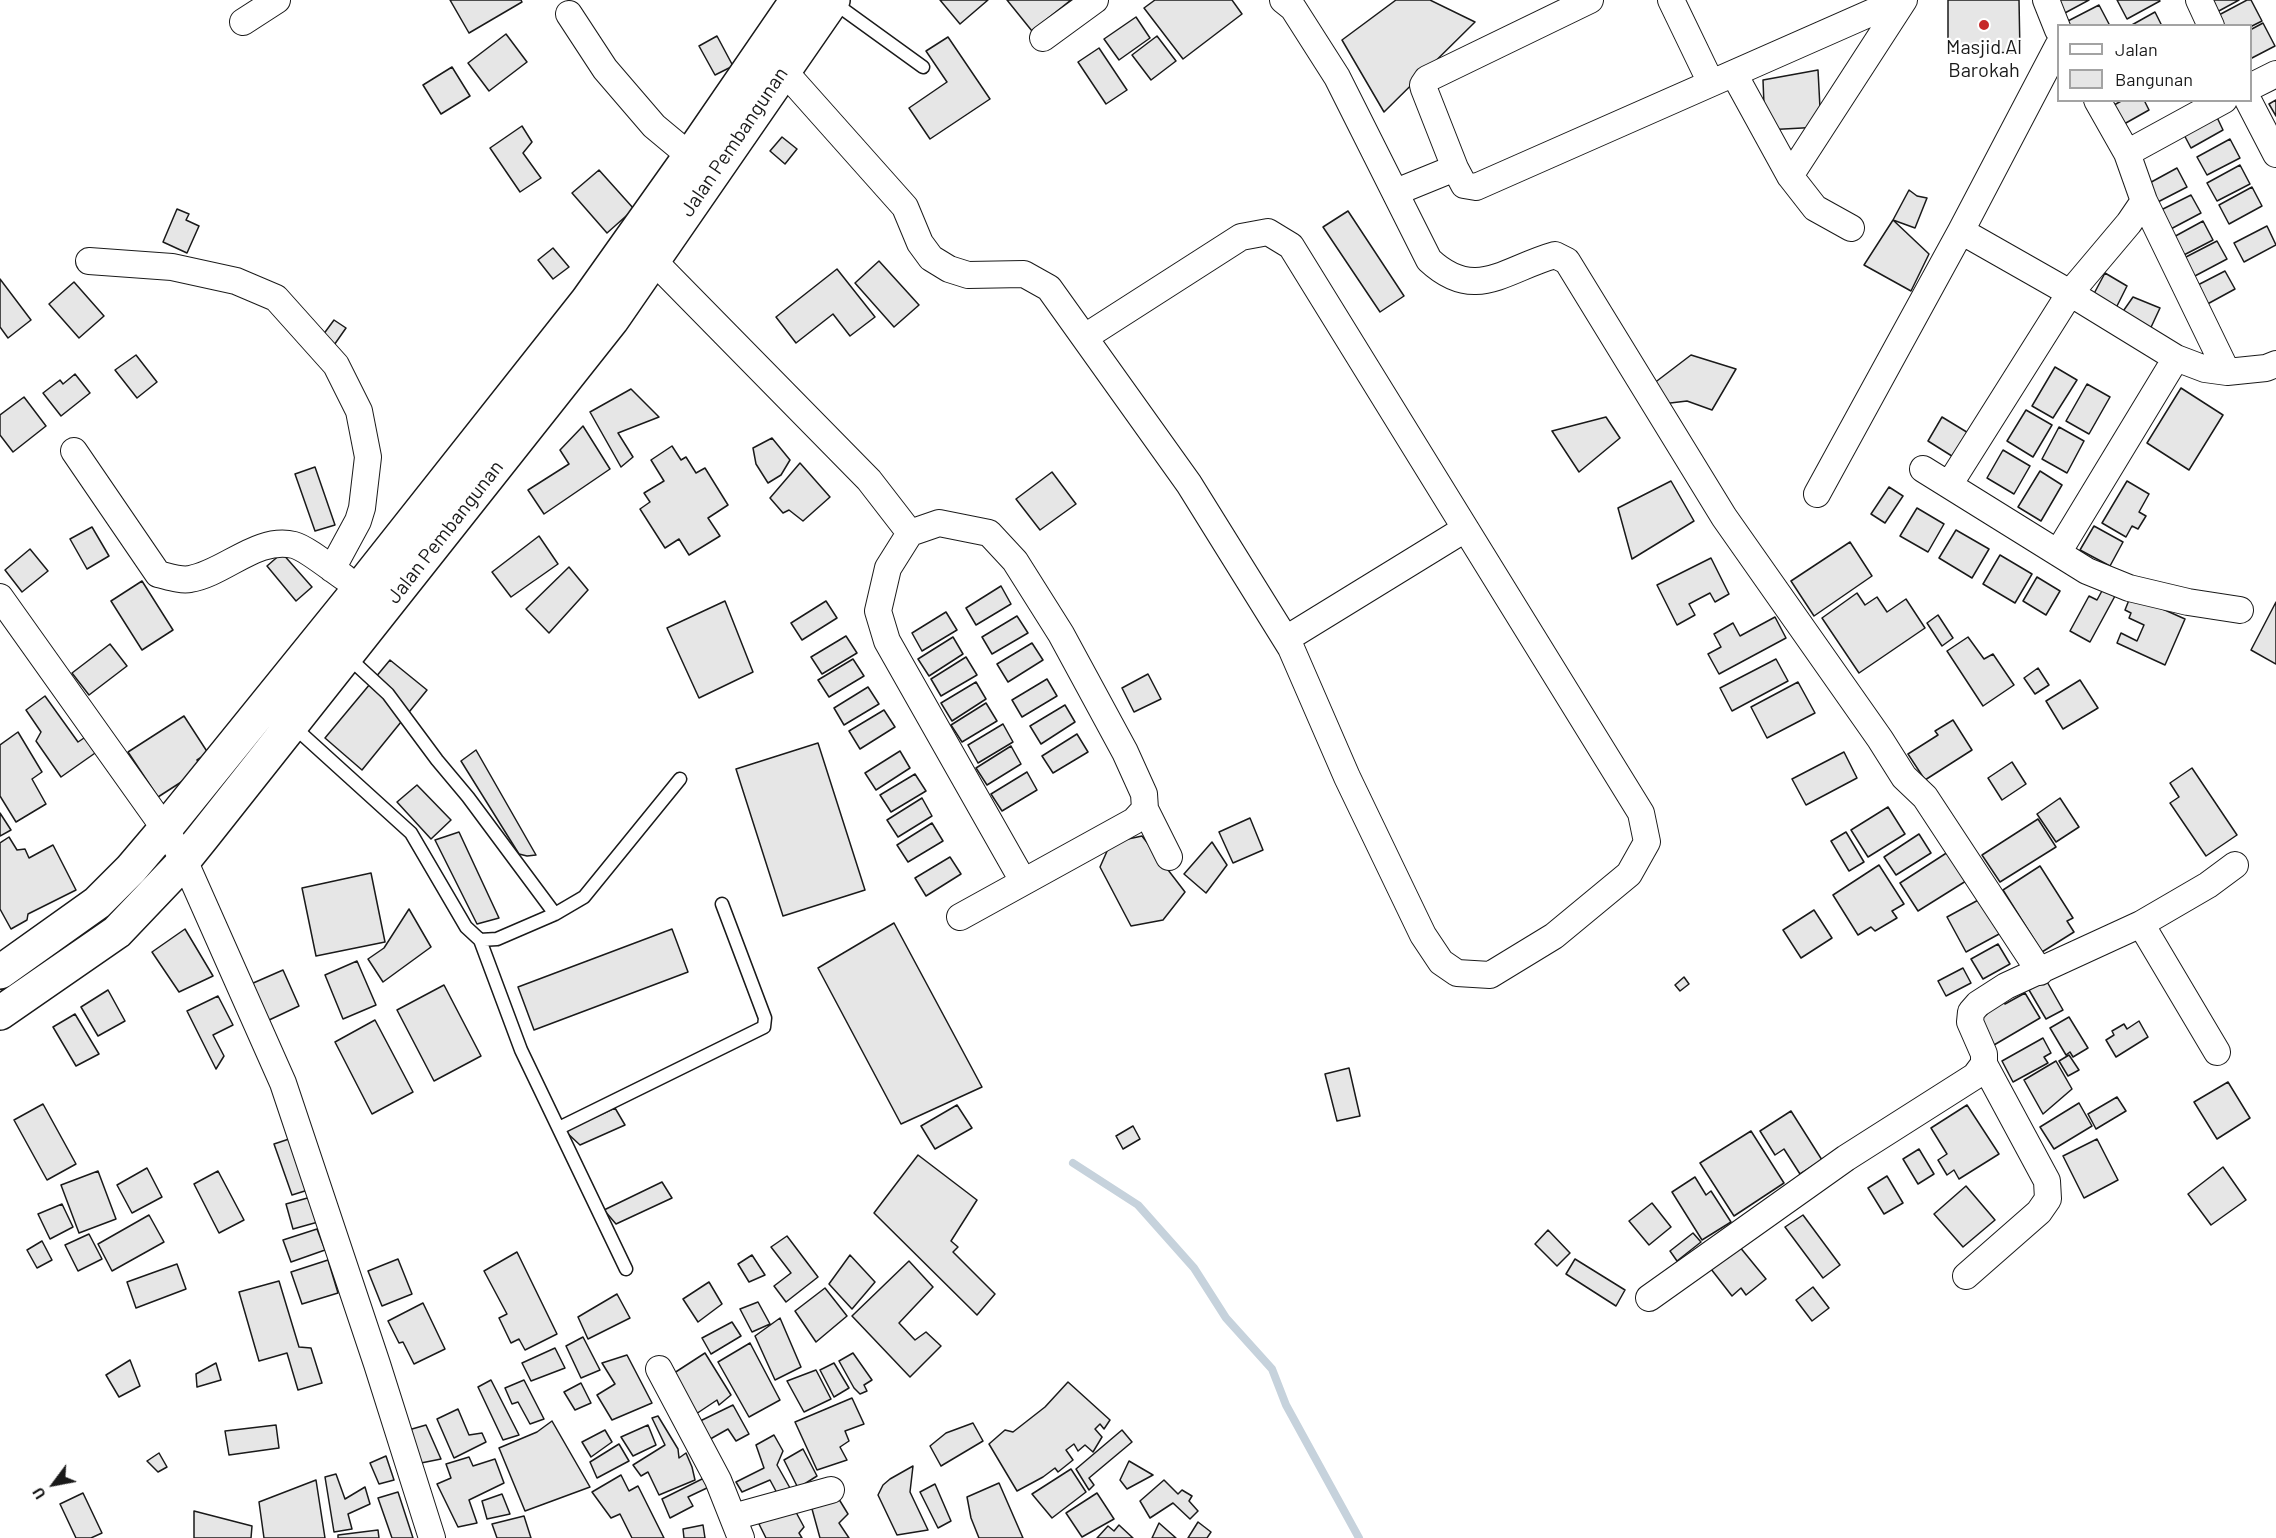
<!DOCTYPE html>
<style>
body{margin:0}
#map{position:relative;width:2276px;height:1538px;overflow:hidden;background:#fff;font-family:Barlow,sans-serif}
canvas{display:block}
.legend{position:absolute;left:2057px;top:24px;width:195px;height:78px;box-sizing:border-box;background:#fff;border:2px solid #a3a3a3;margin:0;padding:8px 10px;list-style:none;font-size:18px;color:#1a1a1a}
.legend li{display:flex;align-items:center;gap:12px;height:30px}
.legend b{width:30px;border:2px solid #a3a3a3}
.north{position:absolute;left:24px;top:1454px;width:60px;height:60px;-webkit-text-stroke:4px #fff;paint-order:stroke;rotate:238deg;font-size:16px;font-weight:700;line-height:24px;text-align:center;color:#1a1a1a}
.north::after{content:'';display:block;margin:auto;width:21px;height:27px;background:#1a1a1a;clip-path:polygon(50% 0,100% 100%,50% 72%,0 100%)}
</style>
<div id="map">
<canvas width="2276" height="1538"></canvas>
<ul class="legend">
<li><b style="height:8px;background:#fff"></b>Jalan</li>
<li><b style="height:16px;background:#e6e6e6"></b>Bangunan</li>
</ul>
<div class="north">U</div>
</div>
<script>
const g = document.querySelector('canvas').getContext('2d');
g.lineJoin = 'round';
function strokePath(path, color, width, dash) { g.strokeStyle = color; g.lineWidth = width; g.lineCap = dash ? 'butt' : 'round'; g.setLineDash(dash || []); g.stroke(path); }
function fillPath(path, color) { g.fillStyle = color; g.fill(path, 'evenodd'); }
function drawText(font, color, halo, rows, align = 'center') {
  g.font = font + ' Barlow,sans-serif'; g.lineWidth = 4.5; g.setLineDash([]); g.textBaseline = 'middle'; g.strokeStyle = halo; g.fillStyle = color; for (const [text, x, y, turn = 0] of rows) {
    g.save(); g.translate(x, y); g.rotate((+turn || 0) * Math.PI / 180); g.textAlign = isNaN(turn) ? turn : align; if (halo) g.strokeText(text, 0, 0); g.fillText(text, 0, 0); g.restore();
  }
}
strokePath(new Path2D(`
 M1073 1163 1138 1205 1194 1268 1226 1318 1272 1369 1286 1405 1359 1538`), '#c6d2dc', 8);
const building = new Path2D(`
 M450 0H521L522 2 469 33Z
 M940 0H988L960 24Z
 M1007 0H1071L1032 31Z
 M1155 0H1232L1242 14 1183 59 1144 8Z
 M1396 0H1430L1475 22 1384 112 1342 40Z
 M1948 0H2019L2020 53 1948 51Z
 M2056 0H2089L2063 14Z
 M2117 0H2159L2160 1 2127 19Z
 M2210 0H2239L2217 12Z
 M2247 0H2251L2262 21 2250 27V26H2222L2217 16Z
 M2099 5 2109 24 2106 26H2067L2066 22Z
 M2155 12 2162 26H2130Z
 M1136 17 1150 38 1119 60 1104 39Z
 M2263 23 2275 46 2250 59V30Z
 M506 34 527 62 489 91 468 63Z
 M717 36 733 66 715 75 699 46Z
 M1157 36 1176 61 1151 80 1132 55Z
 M948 37 990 99 930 139 909 108 947 82 926 51Z
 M1099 48 1127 90 1106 104 1078 62Z
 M452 67 470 96 441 114 423 85Z
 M1818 70 1821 127 1765 130 1763 80Z
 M2123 100H2144L2149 110 2117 128 2107 109Z
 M2276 100V116L2269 104Z
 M2214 111 2223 130 2191 148 2181 129Z
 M522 126 532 142 523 153 541 178 520 192 490 148Z
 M782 137 797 149 785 164 770 151Z
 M2230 139 2240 158 2207 175 2197 157Z
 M2240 165 2250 184 2217 201 2207 183Z
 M2177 168 2187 187 2154 204 2144 186Z
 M599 170 634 209 607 233 572 193Z
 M2252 187 2262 206 2229 224 2219 205Z
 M1909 190 1917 196 1927 198 1915 228 1893 220Z
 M2191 195 2201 213 2167 231 2157 212Z
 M177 209 189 214 186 220 199 226 187 253 163 242Z
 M1348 211 1404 296 1380 312 1323 227Z
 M1893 220 1929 254 1911 291 1864 265Z
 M2203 221 2213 240 2180 257 2170 239Z
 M2267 226 2276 245 2244 262 2234 243Z
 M2217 241 2227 259 2193 277 2184 258Z
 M553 248 569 267 553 279 538 260Z
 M879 261 919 305 894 327 855 283Z
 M837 269 875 317 850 336 833 314 796 343 776 317Z
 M2225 271 2235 289 2202 307 2192 288Z
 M2105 273 2127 286 2112 316 2089 303Z
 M0 279 31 320 8 338 0 327Z
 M74 282 104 316 79 338 49 304Z
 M2133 297 2160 308 2146 338 2117 320Z
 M334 320 346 328 332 348 320 339Z
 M136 355 157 382 137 398 115 370Z
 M1691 355 1736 369 1712 410 1687 401 1662 404 1649 387Z
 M2055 367 2077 380 2053 418 2032 406Z
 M75 374 90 393 61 416 43 393 60 380 63 384Z
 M2087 384 2110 397 2089 434 2066 421Z
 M2181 388 2223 415 2189 470 2147 443Z
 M631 389 659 417 618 433 633 457 621 467 590 412Z
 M24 397 46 426 13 452 0 435V415Z
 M2026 410 2052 425 2033 457 2007 441Z
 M1606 417 1620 438 1579 472 1552 431Z
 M1942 417 1970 434 1955 458 1928 441Z
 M583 426 610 469 544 514 528 490 569 464 560 450Z
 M2059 427 2084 441 2067 473 2042 459Z
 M772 438 790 460 781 475 768 483 756 464 753 448Z
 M672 446 681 460 686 457 696 473 705 468 728 505 708 518 720 536 689 555 679 539 665 548 640 509 650 502 644 493 664 481 651 460Z
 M2003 450 2030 466 2014 494 1987 478Z
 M800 463 830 497 803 521 789 510 783 513 770 498Z
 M315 467 335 525 315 531 295 474Z
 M2040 471 2062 485 2041 521 2018 507Z
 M1052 472 1076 504 1040 530 1016 499Z
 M1671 481 1694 521 1632 559 1618 508Z
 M2127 481 2149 494 2139 512 2146 516 2138 529 2132 526 2126 537 2102 523Z
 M1889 487 1903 496 1885 523 1871 514Z
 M1917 508 1944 524 1928 552 1900 536Z
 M2094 526 2123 542 2110 566 2080 550Z
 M92 527 109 556 87 569 70 539Z
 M1956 530 1989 549 1972 578 1939 558Z
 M539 536 558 564 511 597 492 572Z
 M1850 542 1872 576 1814 616 1791 581Z
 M30 549 48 571 22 592 5 570Z
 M282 553 312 587 296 601 267 566Z
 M2000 555 2032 574 2015 603 1983 584Z
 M1711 558 1729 594 1715 602 1710 593 1689 604 1695 615 1677 625 1657 585Z
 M569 567 588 590 549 633 526 609Z
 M2037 577 2060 591 2046 615 2023 601Z
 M142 581 173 630 142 650 111 601Z
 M1001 586 1011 604 976 625 966 608Z
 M2103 589 2115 596 2090 642 2070 631 2089 596 2097 600Z
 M1857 593 1865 605 1877 597 1887 612 1906 599 1925 628 1859 673 1822 618Z
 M2131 595 2185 619 2165 665 2117 643 2121 633 2137 641 2144 625 2129 618 2131 613 2125 610Z
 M725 601 753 672 699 698 667 628Z
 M826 601 837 618 802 640 791 623Z
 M2276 602V664L2251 650Z
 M946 612 957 630 922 651 912 633Z
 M1938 615 1953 638 1942 646 1927 623Z
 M1017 616 1028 633 992 654 982 637Z
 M1775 617 1786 638 1719 674 1708 654 1721 647 1714 634 1733 623 1740 636Z
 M846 636 857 653 822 674 811 657Z
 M953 637 963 654 929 676 918 659Z
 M1968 637 1984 659 1993 654 2014 685 1983 706 1947 651Z
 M1032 643 1043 660 1008 682 997 664Z
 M110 644 127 666 89 695 72 673Z
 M966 657 977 675 941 696 931 679Z
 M853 659 864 676 829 697 818 680Z
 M1776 659 1788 681 1732 711 1720 688Z
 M390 660 427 690 362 770 325 738Z
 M2038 668 2049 685 2035 694 2024 678Z
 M1148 674 1161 699 1134 712 1122 688Z
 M1047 679 1057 696 1022 717 1012 700Z
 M2080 680 2098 708 2063 729 2046 701Z
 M976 682 986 699 952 721 941 703Z
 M1798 682 1815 713 1767 738 1751 707Z
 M868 687 879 704 844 725 834 708Z
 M45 696 78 742 87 736 98 751 61 777 36 741 41 732 26 710Z
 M986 703 997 721 962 742 951 725Z
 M1065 705 1075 722 1041 744 1030 726Z
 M884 710 895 727 860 749 849 731Z
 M184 716 208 753 197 760 203 768 158 797 128 752Z
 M1953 720 1972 750 1925 780 1908 754 1938 735 1935 731Z
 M1003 724 1013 742 978 763 968 745Z
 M18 732 42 772 32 779 46 804 16 822 0 796V745Z
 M1077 734 1088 752 1053 773 1042 756Z
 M818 743 865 890 783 916 736 769Z
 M1011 746 1021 764 987 785 976 768Z
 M476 750 536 855 527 856 519 854 461 761Z
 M900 751 910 768 876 790 865 773Z
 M1844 752 1857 778 1806 805 1792 779Z
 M2012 762 2026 784 2002 800 1988 778Z
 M2192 768 2237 835 2206 856 2170 803 2179 797 2170 783Z
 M1027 772 1037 790 1002 811 991 794Z
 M915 774 926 791 891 812 880 795Z
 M417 785 451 820 431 839 397 802Z
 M922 798 932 816 898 837 887 820Z
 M2060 798 2079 827 2056 842 2037 814Z
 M1888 807 1905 834 1868 857 1851 830Z
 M0 813 11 830 0 836Z
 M1250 818 1263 850 1233 863 1219 832Z
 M2038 819 2056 847 2000 882 1982 855Z
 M932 823 943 841 908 862 897 845Z
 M459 832 499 918 477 924 435 840Z
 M1846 832 1864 862 1849 871 1831 841Z
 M1919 834 1931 853 1896 875 1884 857Z
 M1142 836 1185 892 1163 920 1131 926 1100 867 1108 849 1119 841Z
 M9 837 17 850 25 849 29 858 53 845 76 890 28 914 27 920 11 929 0 909V843Z
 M1212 842 1227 865 1206 893 1184 874Z
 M1948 852 1966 881 1918 911 1900 883Z
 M950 857 961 874 926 896 915 878Z
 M1879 865 1904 904 1892 911 1897 918 1875 931 1871 927 1858 935 1833 895Z
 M2040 866 2073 918 2067 921 2074 932 2042 952 2003 890Z
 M371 873 385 942 316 956 302 888Z
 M1982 898 2001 933 1966 952 1947 917Z
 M409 909 431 947 383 982 368 959 384 948Z
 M1814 910 1832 938 1801 958 1783 930Z
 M894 923 982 1087 901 1124 818 968Z
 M185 929 213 976 179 992 152 952Z
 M672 929 688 972 534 1030 518 987Z
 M1998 944 2010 964 1983 979 1971 959Z
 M357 961 376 1005 343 1019 325 975Z
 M1963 968 1971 983 1946 996 1938 981Z
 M283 970 299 1006 267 1021 251 984Z
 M1684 977 1689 984 1680 991 1675 985Z
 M2046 980 2063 1010 2046 1019 2029 990Z
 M444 985 481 1056 434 1081 397 1010Z
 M108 990 125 1021 98 1036 81 1007Z
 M2025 993 2040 1018 1994 1045 1979 1019 1987 1014 1983 1006 2000 996 2005 1004Z
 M218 996 233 1025 213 1035 224 1056 216 1069 187 1011Z
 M75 1014 99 1054 76 1066 53 1027Z
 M2069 1017 2088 1048 2073 1057 2070 1052 2066 1055 2050 1028Z
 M375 1020 413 1092 372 1114 335 1042Z
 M2139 1021 2148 1037 2116 1057 2106 1040 2114 1035 2112 1031 2124 1024 2127 1029Z
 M2043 1038 2051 1053 2044 1057 2048 1063 2013 1082 2002 1061Z
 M2069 1055 2079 1070 2068 1076 2059 1061Z
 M2056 1061 2072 1089 2043 1114 2024 1080Z
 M1349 1068 1360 1116 1337 1121 1325 1074Z
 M2228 1082 2250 1118 2217 1139 2194 1102Z
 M2117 1097 2126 1111 2096 1129 2088 1114Z
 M2079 1103 2092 1126 2054 1149 2040 1127Z
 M43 1104 76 1164 47 1180 14 1120Z
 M957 1105 972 1128 935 1149 921 1126Z
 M1967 1105 1999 1154 1959 1179 1954 1170 1947 1175 1938 1160 1947 1154 1931 1128Z
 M615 1108 625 1125 580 1145 565 1131Z
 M1791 1111 1822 1160 1800 1174 1784 1149 1775 1155 1760 1131Z
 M1133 1126 1140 1139 1123 1149 1116 1136Z
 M1751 1131 1784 1183 1734 1216 1700 1163Z
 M289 1139 308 1190 292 1195 274 1144Z
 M2097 1139 2118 1180 2084 1198 2063 1156Z
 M1919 1149 1934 1174 1918 1184 1903 1159Z
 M918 1155 977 1200 951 1241 958 1247 953 1252 995 1294 977 1315 874 1213Z
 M2223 1167 2246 1200 2211 1225 2188 1194Z
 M147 1168 162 1197 132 1213 117 1185Z
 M98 1171 116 1219 79 1233 61 1185Z
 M218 1171 244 1220 219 1233 194 1184Z
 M1887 1176 1903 1203 1884 1214 1868 1188Z
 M1695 1177 1706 1195 1711 1191 1731 1222 1702 1240 1672 1192Z
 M662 1182 672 1198 616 1224 604 1210Z
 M1966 1186 1995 1220 1963 1247 1934 1214Z
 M311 1197 318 1222 293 1229 286 1204Z
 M1652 1203 1671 1227 1649 1245 1629 1221Z
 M62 1204 73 1227 50 1239 38 1214Z
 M149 1215 164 1242 112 1271 98 1244Z
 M1803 1215 1840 1265 1823 1278 1785 1227Z
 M317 1229 325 1250 291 1262 283 1240Z
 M1548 1230 1570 1253 1557 1266 1535 1244Z
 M1693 1233 1701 1242 1677 1261 1670 1251Z
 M89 1234 102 1259 78 1271 65 1245Z
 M787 1236 818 1277 786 1302 774 1286 791 1273 771 1247Z
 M42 1241 52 1260 37 1268 27 1250Z
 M1739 1246 1766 1279 1746 1295 1741 1288 1732 1296 1711 1269Z
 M517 1252 557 1334 525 1350 519 1339 511 1343 499 1318 507 1314 484 1271Z
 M752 1255 765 1275 749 1282 738 1264Z
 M850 1255 875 1282 852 1309 829 1284Z
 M398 1259 412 1294 382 1306 368 1271Z
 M1575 1259 1625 1290 1616 1306 1566 1274Z
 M328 1260 338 1293 302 1304 291 1272Z
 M909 1261 933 1287 899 1323 915 1340 926 1332 941 1346 910 1377 852 1316Z
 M177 1264 186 1289 136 1308 127 1282Z
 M279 1281 299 1347 311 1348 322 1383 298 1390 287 1353 259 1361 239 1292Z
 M709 1282 722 1304 698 1322 683 1299Z
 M1813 1287 1829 1308 1812 1321 1796 1300Z
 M825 1288 847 1316 816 1342 795 1311Z
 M617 1294 630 1318 588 1339 578 1317Z
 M758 1302 770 1324 752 1332 740 1309Z
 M423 1303 445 1349 414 1364 403 1342 399 1343 388 1321Z
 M780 1318 801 1367 775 1380 755 1336Z
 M732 1322 741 1336 711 1354 702 1338Z
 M583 1337 600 1370 581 1378 566 1346Z
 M750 1343 780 1400 749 1417 718 1362Z
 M555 1348 565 1368 531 1381 522 1363Z
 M705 1353 731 1395 719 1405 717 1400 693 1416 668 1377Z
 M853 1353 872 1380 864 1385 867 1391 860 1394 854 1388 839 1361Z
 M627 1355 652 1403 612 1420 597 1395 615 1384 602 1363Z
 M130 1360 140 1386 119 1397 106 1375Z
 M216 1363 221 1380 197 1387 196 1374Z
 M834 1363 849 1388 834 1397 820 1370Z
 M816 1370 831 1399 804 1412 787 1381Z
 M491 1380 519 1435 503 1440 478 1387Z
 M524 1380 544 1419 530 1424 518 1402 512 1404 505 1388Z
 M1068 1382 1110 1420 1104 1429 1100 1424 1095 1429 1102 1437 1093 1452 1085 1445 1078 1451 1074 1444 1066 1450 1073 1460 1058 1472 1055 1468 1043 1477 1017 1491 989 1444 1005 1430 1013 1432 1045 1407Z
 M581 1383 591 1403 575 1410 564 1392Z
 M852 1398 864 1424 845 1431 849 1441 840 1447 847 1460 817 1470 795 1422Z
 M733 1405 749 1434 736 1441 728 1429 705 1442 694 1424Z
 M458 1409 469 1435 482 1433 486 1442 454 1458 437 1419Z
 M658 1416 678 1449 679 1458 686 1453 692 1467 695 1480 659 1495 648 1472 641 1476 633 1465 665 1445 652 1418Z
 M552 1421 590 1487 525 1511 499 1448 537 1432Z
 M973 1423 983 1441 941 1466 930 1446 946 1433Z
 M276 1425 279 1448 229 1455 225 1431Z
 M426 1425 441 1459 416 1464 405 1431Z
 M648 1425 656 1445 633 1456 621 1437Z
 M605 1430 612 1442 591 1457 582 1442Z
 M1122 1430 1132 1442 1089 1478 1094 1485 1089 1490 1076 1469Z
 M774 1435 783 1451 777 1465 790 1488 778 1495 770 1480 742 1492 736 1482 764 1468 756 1445Z
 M619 1444 629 1461 597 1478 590 1462Z
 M803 1449 817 1476 798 1488 784 1460Z
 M159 1453 167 1467 158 1472 147 1461Z
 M386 1456 394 1480 379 1484 370 1463Z
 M469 1457 473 1466 495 1459 504 1483 469 1500 477 1523 458 1527 437 1484 451 1478 446 1464Z
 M1129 1461 1153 1475 1127 1489 1120 1480Z
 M913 1466 910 1492 928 1530 897 1535 878 1495 883 1485 890 1479Z
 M1071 1469 1086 1492 1052 1518 1032 1494Z
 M336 1474 345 1499 365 1487 370 1504 348 1514 352 1529 334 1532 325 1477Z
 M621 1475 629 1491 638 1486 664 1538H632L620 1514 611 1518 592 1492Z
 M704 1478 709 1487 688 1497 693 1506 670 1518 662 1499Z
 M316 1480 325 1538H264L259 1502Z
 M1164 1480 1178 1494 1182 1490 1192 1496 1189 1501 1198 1511 1190 1519 1173 1503 1150 1518 1140 1501Z
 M999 1483 1023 1538H979L971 1518 967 1497Z
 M935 1484 951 1521 938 1528 920 1492Z
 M398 1492 413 1538H392L378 1498Z
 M83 1493 102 1533 91 1538H76L60 1504Z
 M1097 1493 1114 1519 1082 1537 1066 1513Z
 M502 1494 510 1514 487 1519 482 1501Z
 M837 1496 848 1514 839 1523 849 1538H820L812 1509Z
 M791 1503 804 1527 799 1533 802 1538H766L759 1524Z
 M194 1511 252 1526 251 1538H194Z
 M524 1516 531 1538H497L492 1524Z
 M1198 1522 1211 1532 1207 1538H1188Z
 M1159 1523 1176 1538H1152Z
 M703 1525 705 1538H684L683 1529Z
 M1119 1525 1133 1538H1097L1108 1526 1114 1531Z
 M378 1530 379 1538H338V1535Z`);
fillPath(building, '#e6e6e6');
strokePath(building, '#1a1a1a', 1.5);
const service = new Path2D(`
 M833 2 923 67
 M348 657 388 694 437 760 468 797 555 914
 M293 726 411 833 466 927 480 940 497 939 555 914 584 897 680 779
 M480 940 521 1050 626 1269
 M559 1128 764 1027 765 1018 722 904`);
const minor = new Path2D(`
 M1283 0 1293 8 1337 77 1429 260C1475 303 1505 269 1555 255L1567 261 1724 517 1880 739 1904 777 1925 797 2040 972
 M1590 0 1427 79 1423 85 1424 89 1455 168 1464 185 1476 187 1900 0
 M1671 0 1711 83
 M2046 0 2058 30
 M2199 0 2211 26
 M569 14 605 69 654 126 690 156
 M243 22 277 0
 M1043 38 1095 0
 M783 70 905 207 920 243 931 258 949 269 968 275 1024 274 1049 288 1189 484 1291 648 1347 777 1423 935 1441 962 1457 973 1490 975 1554 936 1629 874 1647 842 1641 813 1291 246 1268 232 1241 237 1085 337
 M1734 74 1790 176 1815 208 1851 228
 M2250 87 2276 74
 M2097 100 2127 153 2144 201 2227 372 2266 368 2276 364
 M2248 100 2276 154
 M2127 153 2224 100
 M1790 176 1904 0
 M1396 192 1455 168
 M1961 231 2070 293 2176 358 2205 369 2227 372
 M640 247 869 480 910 533 888 568 878 611 887 641 1023 881
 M89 261 172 267 236 281 276 298 336 365 359 411 368 457 362 508 358 521 332 569
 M74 451 158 574C167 576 181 581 190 579 225 573 257 536 294 545 306 548 333 570 345 578
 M1923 469 2087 571 2129 588 2188 602 2240 610
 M1949 485 2070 293 2129 223 2144 201
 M1817 494 1961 231 2058 46
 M910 533 939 523 989 533 1015 561 1061 634 1125 752 1144 794 1145 809 1134 821 960 917
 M2059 551 2176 358
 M0 597 165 829 184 860 283 1083 377 1364 432 1538
 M1286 639 1465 529
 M1145 809 1169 857
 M2141 924 2217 1052
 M1966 1276 2039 1212 2048 1199 2047 1181 1984 1064
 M1649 1298 1846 1158 1975 1076 1984 1064V1054L1970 1022 1971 1012 1978 1004 2006 986 2141 924 2208 885 2235 865
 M659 1369 718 1480 741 1538
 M733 1517 831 1490`);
const secondary = new Path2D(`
 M0 972 97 903 131 869 165 829 360 588 587 301 690 156 797 0
 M0 1013 117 932 177 869 202 838 612 320 833 0`);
strokePath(service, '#1a1a1a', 15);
strokePath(minor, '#1a1a1a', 28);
strokePath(secondary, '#1a1a1a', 36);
strokePath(service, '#fff', 12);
strokePath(minor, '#fff', 26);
strokePath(secondary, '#fff', 33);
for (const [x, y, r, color] of [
 [1984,25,6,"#c62828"]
]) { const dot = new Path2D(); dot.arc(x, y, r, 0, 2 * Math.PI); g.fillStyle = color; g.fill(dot); strokePath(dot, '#fff', 2); }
drawText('20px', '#1a1a1a', '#fff', [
 ["Masjid Al",1984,47],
 ["Barokah",1984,70]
]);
drawText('20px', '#1a1a1a', '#fff', [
 ["Jalan Pembangunan",734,142,-56],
 ["Jalan Pembangunan",445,532,-52]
]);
</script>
